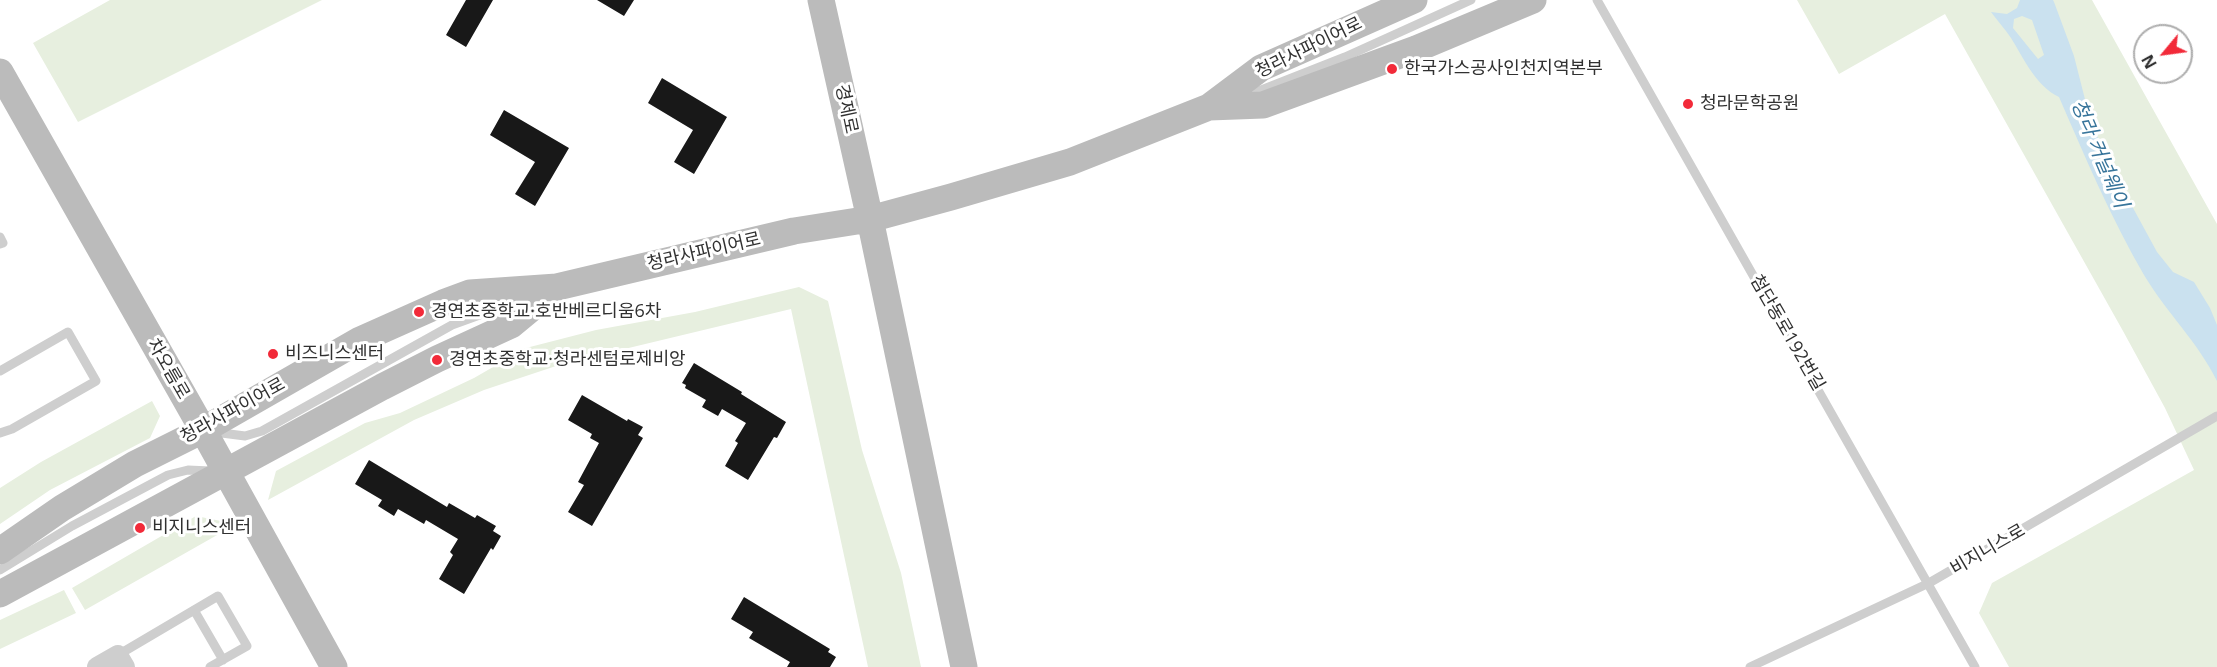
<!DOCTYPE html>
<meta charset="utf-8">
<style>
body{margin:0}
#map{position:relative;width:2217px;height:667px;overflow:hidden;background:#fff;font-family:"Open Sans",sans-serif}
canvas{display:block}
.north{position:absolute;left:2133px;top:24px;width:60px;height:60px;box-sizing:border-box;background:#fff;border:2px solid #adadad;border-radius:50%;rotate:241deg;font-size:16px;font-weight:700;line-height:24px;text-align:center;color:#313131}
.north::after{content:'';display:block;margin:auto;width:21px;height:27px;background:#f22a39;clip-path:polygon(50% 0,100% 100%,50% 72%,0 100%)}
</style>
<div id="map">
<canvas width="2217" height="667"></canvas>
<div class="north">N</div>
</div>
<script>
const g = document.querySelector('canvas').getContext('2d');
g.lineJoin = 'round';
function fillPath(path, color) { g.fillStyle = color; g.fill(path, 'evenodd'); }
function strokePath(path, color, width, dash) { g.strokeStyle = color; g.lineWidth = width; g.lineCap = dash ? 'butt' : 'round'; g.setLineDash(dash || []); g.stroke(path); }
function drawText(font, color, halo, rows, align = 'center') {
  g.font = font + ' "Open Sans","Noto Sans KR",sans-serif'; g.lineWidth = 6; g.setLineDash([]); g.textBaseline = 'middle'; g.strokeStyle = halo; g.fillStyle = color; for (const [text, x, y, turn = 0] of rows) {
    g.save(); g.translate(x, y); g.rotate((+turn || 0) * Math.PI / 180); g.textAlign = isNaN(turn) ? turn : align; if (halo) g.strokeText(text, 0, 0); g.fillText(text, 0, 0); g.restore();
  }
}
fillPath(new Path2D(`
 M110 0H322L78 122 33 43Z
 M1797 0H2092L2217 224V667H2009L1979 613 1992 583 2194 470 2165 408 2123 331 1945 14 1839 74Z
 M799 287 828 301 862 450 901 573 921 667H868L791 309 562 364 484 390 414 420 268 500 276 471 365 423 400 413 474 378 526 348 596 330 695 312Z
 M152 401 160 416 150 438 50 490 0 524V488L41 462Z
 M196 516 221 521 226 530 85 610 72 588Z
 M64 590 76 613 0 649V620Z`), '#e7efdf');
fillPath(new Path2D(`
 M2020 0H2053L2054 2 2074 56 2090 119 2108 162 2157 252 2173 272 2194 282 2210 308 2217 325V381C2198 342 2166 312 2144 275 2111 218 2085 157 2059 97 2036 86 2024 59 2011 38 2005 29 1997 20 1991 12L2007 14 2017 8ZM2022 16 2032 20 2044 55 2038 59 2013 28 2014 19Z`), '#cae1ef');
fillPath(new Path2D(`
 M466 0H493L466 47 446 35Z
 M597 0H634L624 16Z
 M662 78 727 117 694 174 674 162 693 130 648 103Z
 M504 110 569 148 535 206 515 194 535 162 490 135Z
 M694 363 742 392 741 394 786 422 777 438 774 437 748 480 725 466 738 443 735 441 746 423 722 409 718 416 702 407 706 400 685 388 686 385 682 383Z
 M582 395 627 421 628 419 643 427 638 435 643 438 592 526 568 512 584 485 578 482 599 443 590 438 592 434 568 420Z
 M369 460 447 507 449 503 475 518 477 515 496 526 493 531 501 536 493 550 491 548 464 594 439 579 453 555 450 552 458 539 426 520 424 524 398 509 394 516 378 506 382 500 355 484Z
 M744 597 830 649 828 652 836 657 830 667H787L790 662 749 638 753 632 731 619Z`), '#181818');
strokePath(new Path2D(`
 M1597 0 1975 667
 M1246 96 1345 57 1471 0
 M0 237 3 243 0 244
 M0 371 68 332 96 381 12 429 0 433
 M214 432 245 436 262 431 452 325 521 300
 M0 570 72 526 168 475 188 470 210 471
 M194 610 223 660
 M118 655 218 596 247 646 210 667
 M1750 667 1929 583 2217 416`), '#cecece', 9);
strokePath(new Path2D(`
 M97 667 118 655 125 667`), '#cecece', 20);
strokePath(new Path2D(`
 M821 0 870 219 964 667
 M0 72 203 430 334 667
 M1209 107 1261 68 1414 0
 M0 551 62 508 135 464 203 430 360 340 443 303 470 293 557 287 794 231 870 219 951 197 1070 162 1209 107 1263 105 1416 49 1533 0
 M0 594 382 387 437 359 511 325 557 287`), '#bbb', 27);
for (const [x, y, r, color] of [
 [1392,69,6,"#f22a39"],
 [1688,104,6,"#f22a39"],
 [419,312,6,"#f22a39"],
 [273,354,6,"#f22a39"],
 [437,360,6,"#f22a39"],
 [140,528,6,"#f22a39"]
]) { const dot = new Path2D(); dot.arc(x, y, r, 0, 2 * Math.PI); g.fillStyle = color; g.fill(dot); strokePath(dot, '#fff', 2); }
drawText('18px', '#313131', '#fff', [
 ["청라사파이어로",1309,48,-26],
 ["경제로",846,109,78],
 ["청라사파이어로",704,252,-13],
 ["첨단동로192번길",1787,333,60],
 ["차오름로",168,369,60],
 ["청라사파이어로",233,411,-29],
 ["비지니스로",1988,550,-30]
]);
drawText('18px', '#313131', '#fff', [
 ["한국가스공사인천지역본부",1404,69],
 ["청라문학공원",1700,104],
 ["경연초중학교·호반베르디움6차",431,312],
 ["비즈니스센터",285,354],
 ["경연초중학교·청라센텀로제비앙",449,360],
 ["비지니스센터",152,528]
], 'left');
drawText('italic 20px', '#38759b', '#fff', [
 ["청라 커널웨이",2099,154,67]
]);
</script>
